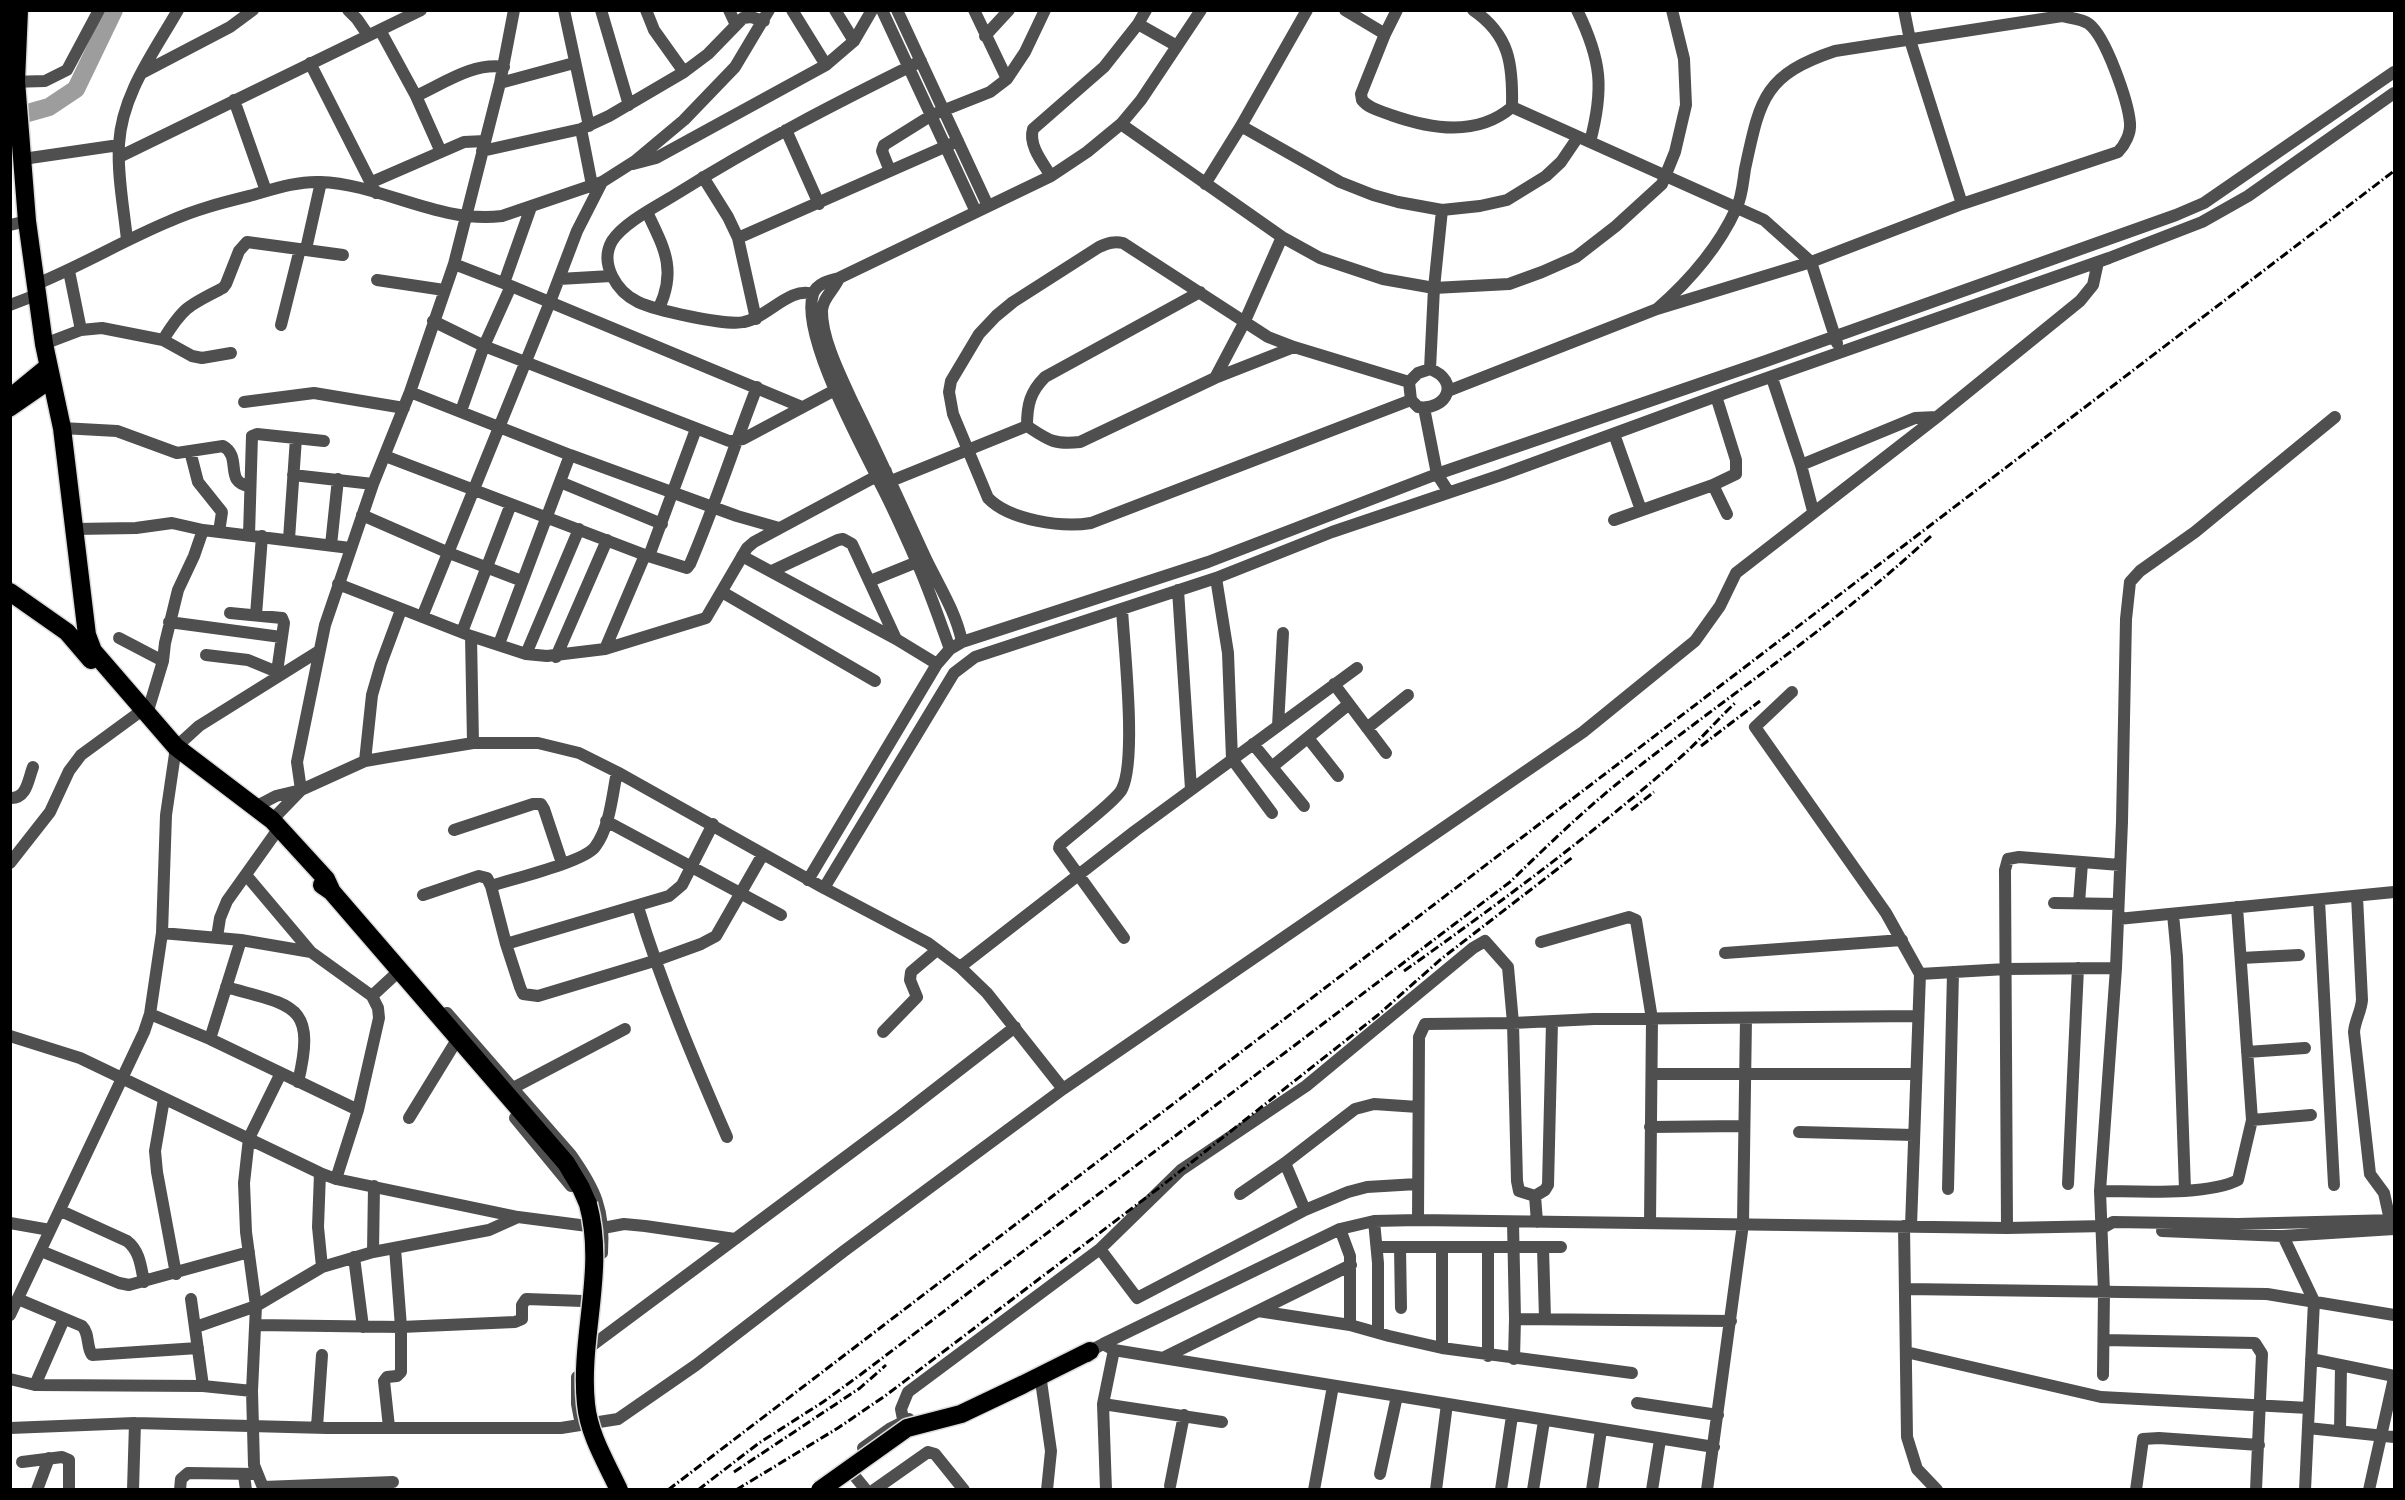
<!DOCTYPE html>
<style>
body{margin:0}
#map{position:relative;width:2405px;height:1500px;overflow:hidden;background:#fff;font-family:"Fira Sans Condensed",sans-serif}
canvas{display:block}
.frame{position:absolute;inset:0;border:12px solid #000;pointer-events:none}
</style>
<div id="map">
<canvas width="2405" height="1500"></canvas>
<div class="frame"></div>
</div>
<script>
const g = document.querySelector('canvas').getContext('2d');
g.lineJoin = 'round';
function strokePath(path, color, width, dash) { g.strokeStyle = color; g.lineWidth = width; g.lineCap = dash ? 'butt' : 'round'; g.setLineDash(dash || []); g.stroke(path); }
strokePath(new Path2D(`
 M10 118 49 107 76 89 114 10`), '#9d9d9d', 18);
const major = new Path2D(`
 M10 396 49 364
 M10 409 52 380`);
const highway = new Path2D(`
 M19 10 16 81 27 221 44 344 62 428 87 635 93 651 176 747 272 820 326 879 332 892
 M10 592 67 632 91 660
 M322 885 332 892 566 1163 581 1188 588 1204
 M1022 1385 1090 1351`);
strokePath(major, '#dbdbdb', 18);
strokePath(highway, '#dbdbdb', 21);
strokePath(new Path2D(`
 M348 10 357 19 368 35
 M564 10 589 126
 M601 10 629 105
 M646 10 654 30 684 72
 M729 10 736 25
 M792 10 826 65
 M835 10 854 41
 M882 10 976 212
 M897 10 988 206
 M974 10 1007 79
 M1345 10 1385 34
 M1397 10 1385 34 1361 94 1362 100C1369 109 1381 111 1391 115 1431 129 1477 137 1512 107 1513 65 1510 35 1473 10
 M1577 10C1602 61 1604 89 1590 142
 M1904 10 1910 40 1962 204
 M1138 24 1177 46
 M380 30 416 96 441 152
 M985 36 1009 10
 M310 63 376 193
 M142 73 230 27 253 10
 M10 82 45 81 67 70 99 10
 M500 83 574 63
 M416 96C443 84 473 62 504 67
 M234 100 266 191
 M1512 107 1764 220 1811 262 1837 343
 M1121 124 1282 237 1320 258 1383 279 1434 288 1509 284 1542 272 1576 257 1616 226 1662 184 1675 152 1686 105 1684 59 1672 10
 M1241 126 1340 182 1373 195 1398 202 1442 210 1480 206 1507 200 1546 176 1561 162 1578 137
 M581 129 592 185
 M786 130 819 204
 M482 151 581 129 609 116 684 72 708 54 743 18 751 17 764 21
 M119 157 421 10
 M23 159 119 145
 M633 164 656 158 826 65 854 41 872 10
 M890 171 882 151 884 145 932 115 990 92 1007 79 1025 52 1045 10
 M1051 176C1043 163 1028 145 1033 129L1104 67 1138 24 1146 10
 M703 177 728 217 738 238 756 319
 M372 182 464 142 485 141
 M1205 184 1241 126 1307 10
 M647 212C664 248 677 269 659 308
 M10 225 27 221
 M738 238 958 141
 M127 240C124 209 117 175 119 144 122 94 154 52 178 10
 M306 249 321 182
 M454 264 511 286 802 407
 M69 271 81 330
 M839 278C835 289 823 297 822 310 821 338 842 379 854 405 879 456 902 507 926 559 939 586 956 612 962 642
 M559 279 611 276
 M377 280 444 290
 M504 283 531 207
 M34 285C81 266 124 240 170 221 196 209 225 202 253 195 274 189 298 181 320 182 382 184 439 224 502 216L602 182 635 161 684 120 735 67 769 10
 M813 294C790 286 767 318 744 322 725 326 655 310 638 302 617 292 599 264 612 241 624 222 659 205 678 193 756 144 838 102 921 61
 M10 305 36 295
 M433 321 484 346 729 441 743 439 835 390
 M281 325 300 249
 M163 340C183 307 189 305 223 288L226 284 239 251 247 242 343 255
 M44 344 81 330 102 328 163 340 192 356 202 358 231 353
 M1430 369 1434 288 1442 210
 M1430 369C1461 381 1447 411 1418 407L1411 400 1409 382 1418 373Z
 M1215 378 1244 323 1282 237
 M1772 378 1801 465 1813 511
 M1409 382 1294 347 1268 337 1123 243C1114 241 1108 243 1099 247L1013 302 996 316 979 334 951 381 949 392 953 414 988 498C1009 520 1062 528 1091 523L1411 400
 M1448 391 1657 309 1811 262 1962 204 2118 152C2125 145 2131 133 2130 123 2128 101 2106 37 2089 24 2083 19 2070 18 2062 16L1835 51C1763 75 1760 100 1745 169 1743 182 1742 198 1736 209 1718 248 1688 282 1657 309
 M410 392 570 455 737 516 779 528
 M244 402 314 393 404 408
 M1424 408 1437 474 1448 491
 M461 411 484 346 511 286
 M1027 426C1048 440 1054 445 1080 442L1215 378 1294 347
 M1027 426C1027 405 1030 392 1045 377L1200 292
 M62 428 117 431 177 453 223 446C243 457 223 483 250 486
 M1614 434 1641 510
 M190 451 198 482 222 512 219 532
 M385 456 645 555 687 568 690 564C715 506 734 446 757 387
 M1801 465 1915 418 1937 417
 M293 475 373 484
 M560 482 662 524
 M886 483 1027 426
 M1713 485 1727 514
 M362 515 449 553 522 581
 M1614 520 1713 485 1736 474V460L1716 396
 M75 529 136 528 172 523 203 530 350 548
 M249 535 252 436 257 434 324 441
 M289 539 296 438
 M331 545 338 479
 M649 556 696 429
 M742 556 896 639 937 664
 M772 571 838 540 843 539 852 544 896 639
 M1216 578 1228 653 1232 759 1272 813
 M870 581 917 562
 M338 584 471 636 526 654 547 656 605 649 706 618 747 548 754 542 886 471
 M1178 590 1191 789
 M722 592 875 681
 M1122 609C1124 647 1137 759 1122 789 1117 800 1072 834 1060 845L1059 848 1124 938
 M230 613 282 618 284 623 277 672
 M256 615 262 536
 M422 617 550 302 577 231 602 182
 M169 622 281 637
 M462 632 511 504
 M471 636 473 743
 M119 638 163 661
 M499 644 570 455
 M605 649 645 555
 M950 649C939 619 929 589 916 560 905 535 894 510 881 485 862 446 800 335 813 294 817 283 830 280 839 278L1051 176 1087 152 1121 124 1141 100 1201 10
 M526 654 579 529
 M206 655 248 660 282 674
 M556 657 607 540
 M1334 684 1386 753
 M1792 692 1755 727 1886 913 1920 974 1911 1226
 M147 714 163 661 165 643 178 590 194 556 203 530
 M1278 726 1283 633
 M1367 728 1408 695
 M1308 738 1338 776
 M1253 744 1304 806
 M365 761 372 695 381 664 401 610
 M1273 766 1349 704
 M301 790 297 762 325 625 373 484 410 392 454 264 500 83 514 10
 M10 798C27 799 28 780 33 767
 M255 807 276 796 301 790 365 761 388 757 473 743H538L579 753 617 772 822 887 928 943 960 967 987 993 1063 1089
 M272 820 301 790
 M606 821 781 915
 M454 830 533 804H541L544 809 562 863
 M10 863 50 812 69 771 81 755 137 714
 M246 875 311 952
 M808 880 937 664 950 649 962 642 1208 562 1437 474 1766 361 2176 215 2204 203 2394 72
 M491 886C512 879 584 862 595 847 610 827 612 796 617 772
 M824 888 954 673 975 657 1216 578 1332 532 1501 475 1733 390 2109 258 2202 222 2248 196 2394 93
 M423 895 479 876 487 878 491 886 506 944 520 987 523 994 538 996 654 961 701 944 716 936 763 854
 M2357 896 2362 1000C2361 1012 2355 1020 2354 1032L2370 1174 2384 1193 2392 1229
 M2319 900 2334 1185
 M2054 903 2118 904
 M2079 903 2082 863
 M638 907C662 986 694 1061 727 1137
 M2173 914 2177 957 2185 1190
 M2118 919 2394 892
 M162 933 241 940 311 952 372 996 378 1008 379 1018 358 1110 336 1179
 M217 937 220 918 227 901 274 835
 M1541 942 1629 917 1636 920 1652 1019 1650 1223
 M506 944 669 896 682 885 713 824
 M1725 953 1902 940
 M2241 958 2299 955
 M960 967 1135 831 1357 668
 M1920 974 2006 969 2116 968
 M226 987C293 1006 317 1003 298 1082
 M372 996 399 971
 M447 1013 571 1155C595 1189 605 1210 602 1253
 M150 1014 210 1039 358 1110
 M883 1032 917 997 910 980 911 972 937 950
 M10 1036 80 1058 320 1173 336 1179 518 1217 603 1228 624 1224 645 1226 735 1239
 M210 1039 241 940
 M2247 1052 2305 1048
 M1652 1074H1916
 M513 1088 625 1029
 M164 1099 155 1151 157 1172 176 1274
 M409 1118 455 1043
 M515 1118 571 1186
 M2252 1120 2311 1115
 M1650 1127 1744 1126
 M1799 1132 1914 1135
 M1285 1163 1305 1210
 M320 1173 318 1227 322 1267
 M2068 1184 2078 968
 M1948 1189 1953 972
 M2100 1191C2136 1191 2207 1196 2238 1180L2252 1120 2237 907
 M1240 1194 1285 1163 1355 1109 1374 1104 1418 1107
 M1535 1196 1545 1190 1548 1185 1552 1022
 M61 1211 127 1241C140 1251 141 1267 144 1282
 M1418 1220 1419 1037 1425 1024 1513 1023 1594 1019 1918 1016
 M1374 1221 1378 1263V1332
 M1513 1222 1515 1319 1514 1359
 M10 1223 50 1230
 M1904 1226 1907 1437 1917 1469 1937 1490
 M2007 1228 2005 870 2008 859 2019 857 2120 865
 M1340 1229 1350 1256V1325
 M2162 1231 2283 1236 2394 1229
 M2283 1236 2314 1301 2305 1490
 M1377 1247H1561
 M1400 1247 1401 1308
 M1442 1247V1348
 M1488 1247V1356
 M1543 1247 1545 1319
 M1100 1249 1137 1298 1305 1210 1348 1192 1367 1187 1417 1184
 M41 1251 119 1283 129 1285 249 1252
 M373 1252 374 1186
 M354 1257 363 1327
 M1906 1289 2267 1294 2394 1315
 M18 1299 82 1326C90 1334 86 1346 92 1355L198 1348
 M191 1299 203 1386
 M1258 1311 1350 1325 1389 1336 1442 1348 1632 1373
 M10 1315 144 1032 150 1014 162 933 166 815 176 747 199 726 319 651
 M1515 1319 1731 1321
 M256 1325 401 1327 515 1322 522 1319V1305L526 1299 583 1301
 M196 1327 256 1306 322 1267 373 1252 489 1230 518 1217
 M2104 1340 2255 1343 2262 1354 2256 1490
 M594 1344 899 1117 1015 1027
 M1103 1344 1114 1350 1163 1358 1714 1447
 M1906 1352 2101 1397 2309 1408
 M1088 1356 1090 1351 1103 1344 1340 1229 1374 1221 1418 1220 2007 1228 2106 1226 2113 1222 2238 1224 2394 1220
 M1163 1358 1351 1265
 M2311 1359 2394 1376
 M2103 1375 2104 1292 2100 1191 2116 968 2122 822 2126 619 2130 582 2140 571 2195 532 2335 417
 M577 1377V1404L581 1425
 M10 1379 35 1385 203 1386 252 1391
 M1041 1381 1051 1451 1047 1490
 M35 1385 64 1319
 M1637 1403 1718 1415
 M1103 1404 1222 1422
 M317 1427 322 1355
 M389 1427 384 1381 387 1377 397 1376 401 1372V1327L395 1248
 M10 1428 135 1423 327 1428H561L618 1419 696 1365 844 1251 1063 1089 1583 732 1695 641 1720 606 1736 573 1937 417 2080 301 2093 285 2098 262
 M2308 1428 2394 1437
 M2340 1431 2341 1365
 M906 1434 901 1409 908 1392 1100 1249 1181 1170 1306 1086 1473 948 1485 941 1508 967 1513 1023 1517 1181 1519 1191 1535 1196 1537 1222
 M863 1448 891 1428 909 1419
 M22 1462 62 1457 69 1460V1490
 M853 1474 866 1490
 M1380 1474 1397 1396
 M244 1475 246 1490
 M1170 1486 1184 1415
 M263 1487 393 1482
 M37 1490 49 1458
 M133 1490 135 1423
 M180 1490 181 1479 188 1473 256 1474
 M264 1490 254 1465 252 1391 256 1306 246 1232 244 1183 249 1138 281 1073
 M874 1490 928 1452 935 1454 964 1490
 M1106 1490 1103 1404 1114 1350
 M1314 1490 1333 1386
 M1436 1490 1447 1404
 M1501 1490 1512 1416
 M1533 1490 1544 1421
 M1592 1490 1601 1430
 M1652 1490 1660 1440
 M1707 1490 1743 1224 1746 1018
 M2136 1490 2143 1439 2159 1438 2259 1445
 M2369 1490 2394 1378`), '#4f4f4f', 12);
strokePath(major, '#000', 15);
strokePath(highway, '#000', 18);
strokePath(new Path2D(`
 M1701 746 1760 701
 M1631 810 1654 792
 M1404 971C1500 903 1594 833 1683 755 1701 739 1717 720 1735 703
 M734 1472 860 1388 886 1365
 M668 1490 2394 171
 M698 1490 759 1443 823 1402 860 1375 1510 882C1548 845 1586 808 1628 775 1729 695 1836 624 1931 536
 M736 1490 838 1428 885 1396 1164 1184 1378 1015 1441 959 1573 857`), '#000', 3, [9, 3, 1.5, 3]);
const highwayBridge = new Path2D(`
 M588 1204C606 1270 579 1338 586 1404 589 1435 606 1462 619 1490
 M820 1490 907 1428 961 1414 1022 1385`);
strokePath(highwayBridge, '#dbdbdb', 21, []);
strokePath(highwayBridge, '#000', 18);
</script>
